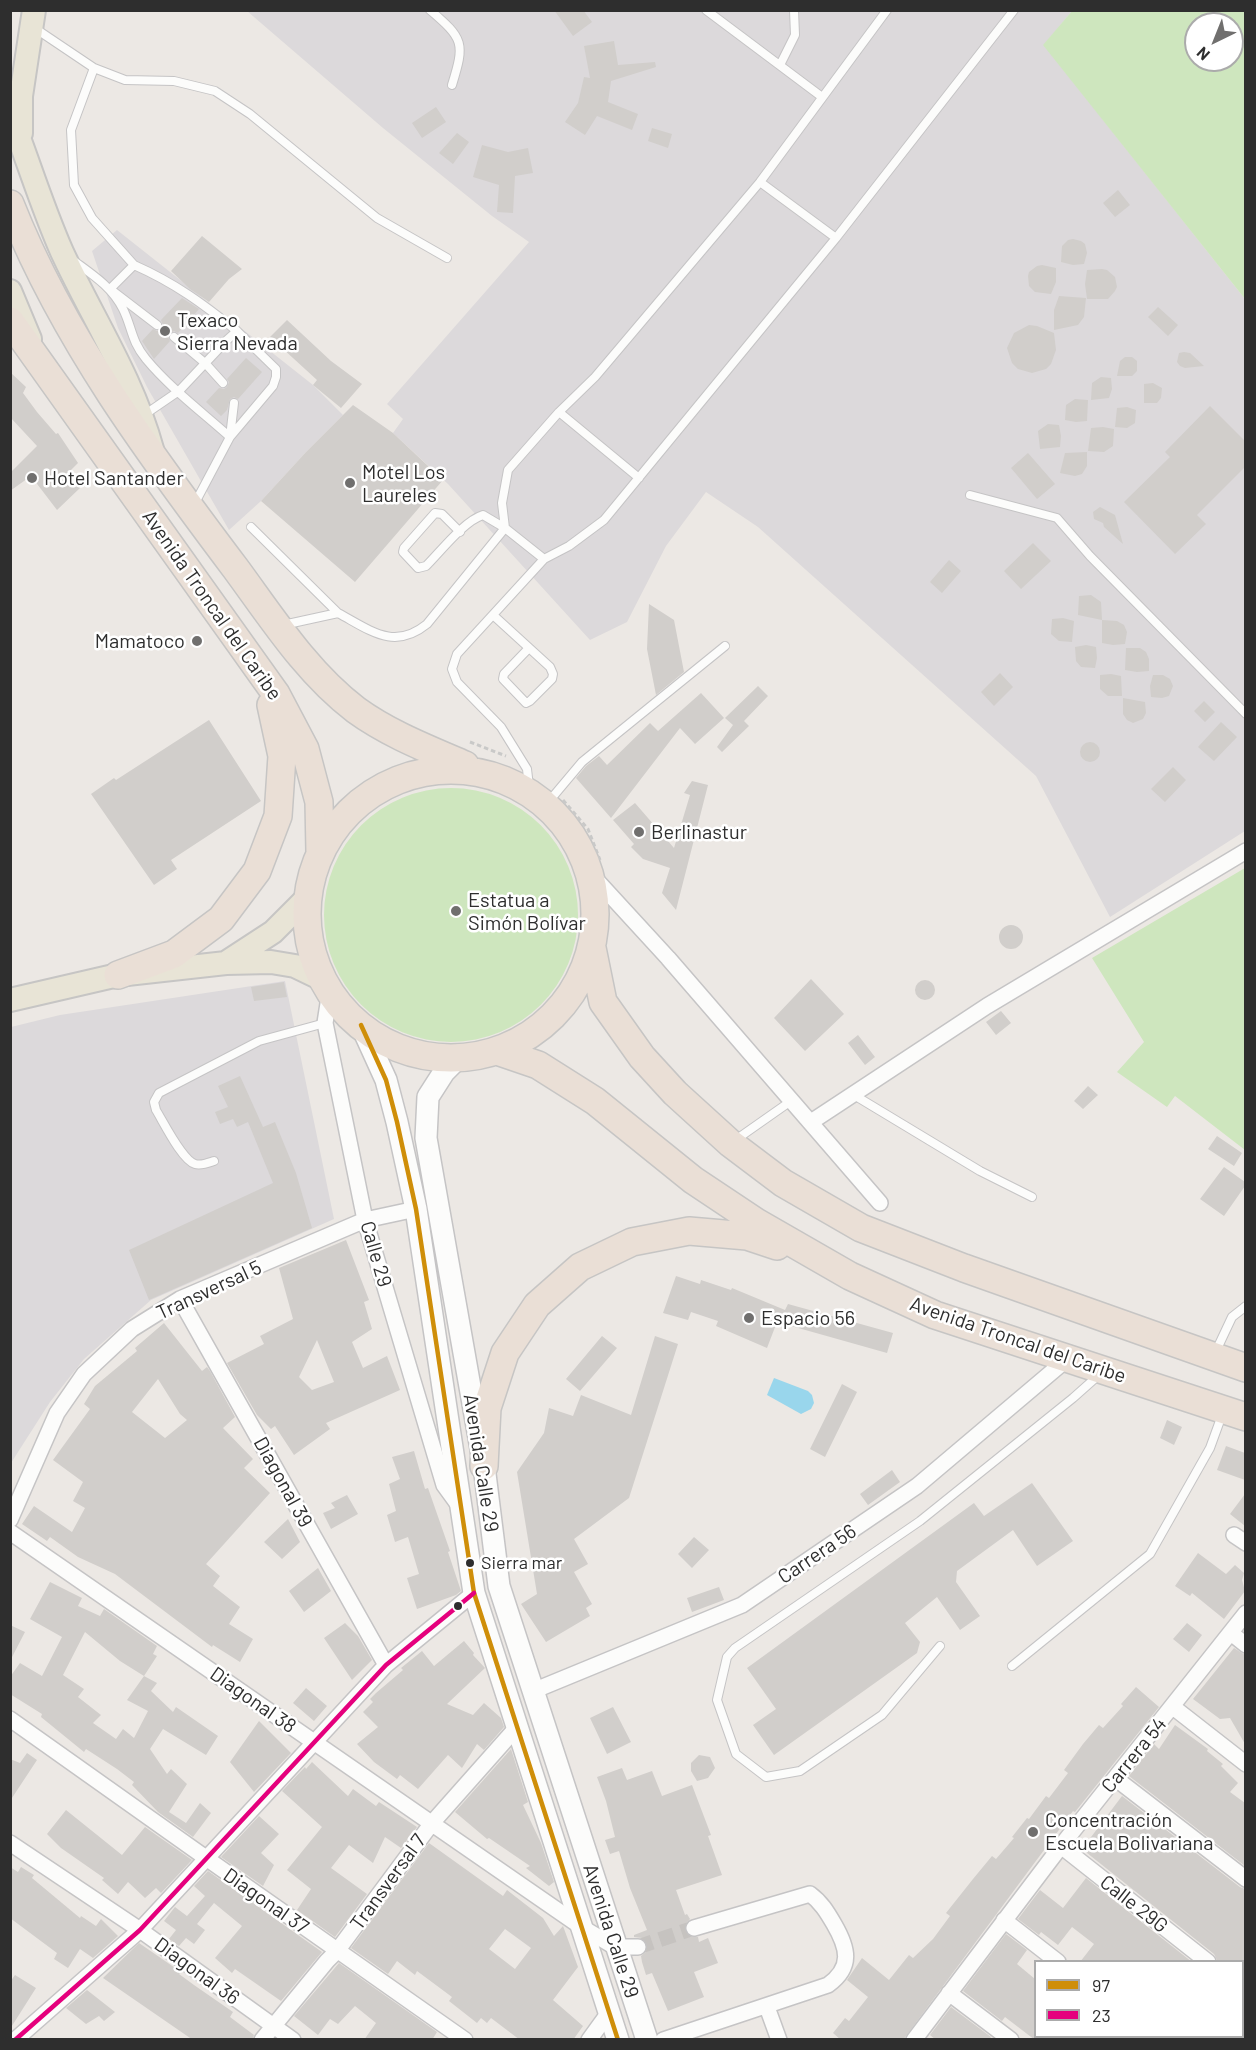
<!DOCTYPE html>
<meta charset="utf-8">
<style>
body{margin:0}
#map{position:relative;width:1256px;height:2050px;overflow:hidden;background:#ece8e4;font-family:Barlow,sans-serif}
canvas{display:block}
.frame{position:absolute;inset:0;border:12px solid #2e2e2e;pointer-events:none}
.legend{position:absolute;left:1034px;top:1960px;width:210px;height:78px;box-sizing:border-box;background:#fff;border:2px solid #ababab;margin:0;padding:8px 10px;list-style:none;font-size:18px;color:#2e2e2e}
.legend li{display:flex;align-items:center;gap:12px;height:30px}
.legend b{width:30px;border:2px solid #ababab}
.north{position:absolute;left:1184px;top:12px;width:60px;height:60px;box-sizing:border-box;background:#fff;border:2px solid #ababab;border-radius:50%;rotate:223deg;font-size:16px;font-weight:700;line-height:24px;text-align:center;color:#2e2e2e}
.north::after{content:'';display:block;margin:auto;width:21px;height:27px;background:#706f6e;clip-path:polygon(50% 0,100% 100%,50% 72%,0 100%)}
</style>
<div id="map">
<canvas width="1256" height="2050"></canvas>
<div class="frame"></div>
<ul class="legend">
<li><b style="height:8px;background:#cf8e09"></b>97</li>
<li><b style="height:8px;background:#e5007d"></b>23</li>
</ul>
<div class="north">N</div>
</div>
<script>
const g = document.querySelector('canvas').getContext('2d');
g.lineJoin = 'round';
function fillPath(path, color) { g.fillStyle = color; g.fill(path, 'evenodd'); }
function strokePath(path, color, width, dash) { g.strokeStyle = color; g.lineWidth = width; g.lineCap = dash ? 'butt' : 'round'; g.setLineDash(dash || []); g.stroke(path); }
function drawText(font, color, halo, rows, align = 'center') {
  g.font = font + ' Barlow,sans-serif'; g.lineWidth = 5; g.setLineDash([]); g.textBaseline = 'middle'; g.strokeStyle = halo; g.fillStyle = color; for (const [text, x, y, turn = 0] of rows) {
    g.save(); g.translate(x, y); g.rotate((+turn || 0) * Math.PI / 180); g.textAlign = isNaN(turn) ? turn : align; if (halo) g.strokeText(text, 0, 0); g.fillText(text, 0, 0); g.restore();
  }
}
fillPath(new Path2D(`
 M247 11H1072L1044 45 1245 299V831L1110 917 1036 776 758 527 706 492 666 546 627 622 590 640 448 484 393 433 403 419 387 404 529 242 492 216 383 128Z
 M117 230 313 385 343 415 306 452 261 501 229 530 147 387 118 328 92 251Z
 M285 981 334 1219 151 1300 84 1359 50 1402 11 1463V1027L60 1015Z`), '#dcd9db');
fillPath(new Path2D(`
 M1072 11H1245V299L1043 45ZM1196 24H1232V60H1196Z
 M324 915a127 127 0 1 1 254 0a127 127 0 1 1-254 0Z
 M1245 868V1150L1175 1096 1167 1107 1117 1072 1144 1042 1092 958Z`), '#cee6be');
fillPath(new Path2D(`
 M774 1378 808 1391 812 1395 814 1403 811 1409 801 1414 767 1395Z`), '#99d6ec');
fillPath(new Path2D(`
 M554 10H583L592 22 573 36Z
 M614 41 618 65 655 62 656 67 611 81 608 102 638 114 632 130 597 116 585 135 565 122 578 103 584 77 590 78 584 46Z
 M436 107 446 122 422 138 412 123Z
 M652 128 672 134 668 148 648 141Z
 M457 133 469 142 453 164 439 153Z
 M482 145 508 152 528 148 533 173 515 176 513 213 497 212 499 185 473 177Z
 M1118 190 1130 205 1115 217 1103 203Z
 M202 236 242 269 229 279 209 302 190 289 171 271Z
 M1073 239 1081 241 1085 244 1087 253 1084 264 1073 265 1061 262 1062 246 1068 240Z
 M1042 265 1056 268V282L1051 294 1035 292 1029 286 1028 276 1029 272 1037 266Z
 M1102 269 1107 270 1115 277 1117 287 1115 291 1108 299H1087L1085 284 1087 270Z
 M1059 296 1086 298 1084 317 1078 325 1054 330V310Z
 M182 298 199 309 178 333 174 331 170 333 168 337 170 341 154 359 142 341 153 329 157 331 161 329 163 325 161 320Z
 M1158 307 1178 325 1168 336 1148 317Z
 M287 320 331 361 362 384 341 408 313 385 317 380 270 337Z
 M1029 325 1037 326 1054 333 1056 350 1051 364 1046 369 1032 373 1018 369 1012 363 1007 348 1014 333Z
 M1184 352 1190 353 1204 366 1185 368 1180 366 1177 362 1179 353Z
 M1125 357H1132L1137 361V371L1132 376H1117L1120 361Z
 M246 358 262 372 238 399 234 397 230 399 227 410 221 416 206 402 219 388 224 389 227 387 229 382 227 379Z
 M10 372 26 387 23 393 37 412 56 434 58 433 78 463 70 471 80 488 57 510 31 476 10 491V473L37 446 10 417Z
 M1101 377 1111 378 1112 389 1109 398 1091 400 1092 383Z
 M1153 383 1162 388 1161 398 1157 403H1144V384Z
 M1075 399 1088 400 1087 421 1076 422 1065 420 1066 405Z
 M353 405 393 433 443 480 355 582 261 501 306 452Z
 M1210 406 1245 441V467L1197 515 1206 524 1175 554 1124 502 1170 457 1165 452Z
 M1127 407 1136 410 1135 423 1127 428 1115 427 1117 408Z
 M1048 424 1059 425 1061 436 1060 447 1040 449 1038 431Z
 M1103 427 1114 429 1113 446 1104 452 1088 451 1091 428Z
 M1087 452V466L1082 474 1075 476 1060 473 1065 453Z
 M1028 453 1055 484 1037 499 1011 468Z
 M1100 507 1115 515 1123 544 1104 527 1103 523 1094 519 1093 512Z
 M1033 543 1051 561 1021 589 1004 571Z
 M949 560 961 571 942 593 930 582Z
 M1091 595 1101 602 1102 620 1078 615 1079 596Z
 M649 604 674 620 684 672 656 695 647 649Z
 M1063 618 1074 621 1072 642 1059 641 1051 634 1052 619Z
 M1102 620 1117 621 1124 625 1127 632 1125 644 1113 645 1102 643Z
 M1086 645 1096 647 1097 658 1095 668 1081 667 1076 661 1075 647Z
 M1126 648H1140L1146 652 1149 659V671L1137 672 1125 670Z
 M1000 673 1013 687 994 706 981 692Z
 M1111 674 1121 676 1122 696H1108L1100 689V675Z
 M1153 675H1163L1170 679 1173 686 1169 696 1162 698 1151 697 1150 686Z
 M758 686 768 696 744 721 749 726 722 752 717 747 733 725 725 718Z
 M701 693 724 718 695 744 680 728 611 818 576 778 586 766 599 756 607 765 650 723 658 731Z
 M1123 698 1145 702 1146 713 1143 719 1133 723 1127 720 1123 714Z
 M1204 701 1215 712 1205 722 1194 711Z
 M209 720 261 801 171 860 177 869 154 885 91 794 114 778 116 780Z
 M1221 722 1237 737 1214 761 1198 747Z
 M1080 752a10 10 0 1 1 20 0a10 10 0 1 1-20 0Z
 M1173 767 1186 780 1165 802 1151 789Z
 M692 781 708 785 676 910 662 893 670 868 643 859 631 847 634 844 613 820 635 803 674 848 690 795 684 793Z
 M999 937a12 12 0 1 1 24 0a12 12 0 1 1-24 0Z
 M811 979 844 1014 805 1051 774 1018Z
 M915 990a10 10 0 1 1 20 0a10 10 0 1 1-20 0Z
 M284 982 287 997 254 1001 251 987Z
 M1001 1011 1011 1023 996 1035 986 1022Z
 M858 1035 875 1057 865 1065 848 1043Z
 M240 1076 263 1127 275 1122 296 1173 312 1228 149 1300 129 1250 273 1183 248 1122 237 1127 233 1119 220 1124 215 1112 228 1107 218 1086Z
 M1088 1086 1098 1095 1083 1109 1074 1101Z
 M1217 1136 1242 1153 1234 1166 1208 1149Z
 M1224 1167 1245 1182V1186L1224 1216 1200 1199Z
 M346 1240 369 1300 364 1302 372 1329 352 1342 363 1368 387 1356 400 1390 326 1423 330 1429 294 1455 275 1426 271 1429 257 1415 227 1363 264 1344 260 1336 293 1319 279 1268ZM317 1340 334 1382 312 1390 299 1377Z
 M676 1276 700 1284 701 1280 731 1290 732 1288 785 1310 788 1304 893 1333 887 1353 777 1322 767 1348 716 1326 718 1321 691 1312 688 1320 663 1313Z
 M164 1323 202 1371 207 1367 210 1371 235 1417 223 1428 253 1459 244 1468 270 1493 206 1564 220 1576 213 1586 240 1607 229 1624 253 1639 240 1662 213 1645 212 1647 115 1574 78 1557 50 1537 47 1541 22 1524 34 1506 72 1532 85 1508 73 1501 83 1482 53 1460 90 1409 84 1404 95 1386 137 1351 135 1348ZM158 1379 180 1414 187 1420 165 1438 132 1412Z
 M602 1336 617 1348 580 1391 566 1379Z
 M655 1336 678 1344 629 1498 574 1539 588 1564 574 1572 592 1604 586 1608 590 1616 546 1642 521 1604 537 1594 517 1472 544 1433 549 1408 573 1416 581 1395 631 1415Z
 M842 1384 857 1392 825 1457 810 1449Z
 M1167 1420 1182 1427 1174 1445 1160 1438Z
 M1226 1446 1245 1453V1480L1217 1470Z
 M414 1451 425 1489 428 1488 450 1551 448 1552 461 1591 456 1595 417 1609 407 1578 419 1574 408 1537 395 1542 387 1515 396 1511 389 1484 400 1479 392 1457Z
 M892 1470 900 1482 868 1505 860 1494Z
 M1032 1483 1073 1541 1037 1566 1013 1530 957 1571 956 1582 980 1616 960 1630 937 1597 905 1623 920 1642 917 1653 774 1755 753 1725 776 1709 747 1668 974 1503 984 1516Z
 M1245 1494V1526L1230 1514Z
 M347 1495 358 1514 331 1529 323 1513 335 1508 331 1503Z
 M288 1519 300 1542 282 1559 264 1542Z
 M694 1537 709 1550 692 1568 678 1554Z
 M1198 1553 1226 1574 1235 1565 1244 1573 1242 1580 1245 1591 1224 1619 1192 1593 1190 1596 1175 1586Z
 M318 1568 331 1591 304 1612 289 1591Z
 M50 1582 82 1598 78 1606 100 1616 104 1609 157 1646 153 1654 157 1656 144 1676 157 1683 151 1691 173 1712 176 1707 218 1736 206 1755 163 1729 150 1749 167 1774 171 1769 187 1784 169 1812 186 1823 200 1803 211 1813 193 1837 158 1812 132 1785 134 1782 117 1769 86 1749 84 1752 41 1717 42 1714 10 1694V1677L20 1663 42 1676 62 1637 30 1619ZM85 1632 120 1661 144 1676 127 1700 148 1711 134 1738 123 1729 116 1739 93 1723 101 1715 78 1697 84 1689 63 1675Z
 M719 1587 724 1600 692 1612 687 1598Z
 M345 1623 358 1636 372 1660 352 1680 324 1638Z
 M1187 1623 1202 1635 1189 1652 1173 1639Z
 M10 1625 25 1632 10 1661Z
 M464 1641 474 1653 473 1655 485 1668 447 1704 473 1715 484 1703 501 1718 504 1727 484 1750 477 1744 462 1768 448 1755 418 1789 400 1775 397 1779 374 1762 357 1744 378 1727 363 1712 373 1702 370 1699 376 1693 403 1670 401 1668 422 1651 434 1666Z
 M1234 1648 1245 1655V1744L1230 1718 1220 1719 1193 1699Z
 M1136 1687 1159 1707 1075 1812 1073 1811 903 2040H841L833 2033 845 2018 849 2021 868 1997 847 1980 862 1958 889 1980 909 1955 913 1958 933 1939 950 1916 946 1913 973 1879 992 1856 996 1859 1014 1838 1012 1837 1027 1818 1029 1819 1046 1796 1049 1798 1068 1773 1064 1770 1083 1744 1099 1725 1103 1728 1123 1706 1121 1704Z
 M306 1688 327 1706 314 1721 293 1703Z
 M613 1707 631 1742 607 1754 590 1718Z
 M259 1721 291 1753 254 1792 230 1762Z
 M1175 1725 1208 1749 1207 1751 1223 1764 1221 1766 1238 1783 1230 1792 1245 1803V1866L1129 1776 1154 1744 1159 1749Z
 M511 1749 528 1802 523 1805 541 1843 554 1882 549 1886 526 1868 530 1866 489 1838 487 1839 455 1812Z
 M27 1753 37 1760 10 1801V1759L20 1763Z
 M699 1755 710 1757 715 1768 708 1778 697 1781 691 1771V1763Z
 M312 1762 348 1796 353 1789 376 1806 379 1802 417 1827 401 1848 385 1837 373 1863 349 1845 331 1868 367 1894 335 1937 297 1910 311 1889 287 1870 322 1827 282 1791 305 1767 306 1769Z
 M622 1768 627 1780 652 1771 662 1796 692 1785 711 1835 708 1836 722 1875 676 1890 685 1915 687 1914 690 1919 685 1925V1931L691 1937H698L699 1942 708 1938 718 1963 694 1972 704 1997 668 2011 652 1973 646 1975 642 1962 641 1956 647 1951V1943L642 1938 634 1937V1935L647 1930 630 1888 619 1851 610 1854 605 1840 615 1837 606 1801 597 1777Z
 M1122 1796 1240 1887 1245 1889V1962H1218L1214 1954 1082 1849Z
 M66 1810 122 1855 145 1827 192 1860 161 1893 156 1888 145 1898 128 1882 118 1894 102 1880 104 1878 61 1848 47 1834Z
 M259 1816 279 1834 261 1853 274 1865 263 1886 221 1857Z
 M429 1843 503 1896 507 1890 543 1918 554 1936 563 1926 578 1967 553 2000 583 2026 573 2040H520L491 2018 487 2023 481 2018 477 2023 449 2001 452 1997 417 1971 415 1975 397 1961 388 1974 351 1948ZM505 1929 531 1948 515 1969 489 1949Z
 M10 1867 18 1872 21 1867 34 1875 32 1878 80 1918 81 1916 96 1926 101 1919 118 1936 93 1958 80 1949 68 1968 54 1959 57 1953 10 1918Z
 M208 1871 322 1952 281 2001 235 1969 232 1973 215 1958 242 1926 214 1903 197 1924 205 1930 194 1944 186 1938 179 1946 169 1939 176 1930 164 1921 175 1907 187 1916 205 1896 194 1886Z
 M1086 1878 1192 1962H1080L1094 1944 1072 1927 1058 1945 1041 1932 1039 1935 1018 1919 1040 1890 1063 1908Z
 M1006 1934 1027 1950 1017 1964 1035 1979V2040L1005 2017 1002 2021 963 1991Z
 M139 1943 181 1972 179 1974 194 1985 233 2012 230 2017 254 2035 252 2040H193L103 1978Z
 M339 1963 437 2032 432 2040H364L376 2023 355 2006 338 2024 330 2019 318 2035 294 2016Z
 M15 1975 36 1988 10 2029V1982Z
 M87 1990 115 2012 104 2021 99 2016 86 2024 66 2008Z
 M951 2007 991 2037 989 2040H936L930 2035Z`), '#d1cecb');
strokePath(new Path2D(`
 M638 1947 694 1928`), '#c6c3c0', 15, [15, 8]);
const lane = new Path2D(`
 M430 10C464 39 465 43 452 85
 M706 10 822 97
 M36 29 94 68 125 80 174 81 215 91 250 114 377 218 447 258
 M780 65 795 35 794 10
 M94 68 71 130 74 185 92 218 134 265
 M760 182 836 238
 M74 261C93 275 112 287 123 309 132 327 131 341 146 359 170 388 202 412 230 437L273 386 276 377V369L237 331 227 340 179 391 144 415
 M157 325 110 289 134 265C175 283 203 304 237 331
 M174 337 205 363 223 383
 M559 412 639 478
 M970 495 1057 518 1090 556 1246 714
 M195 503 230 437 234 403
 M251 527 338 613
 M460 532 442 514 435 513 404 548 403 552 418 568 426 566C441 551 464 521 483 515L505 528 544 559
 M493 615 550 667 553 674 552 679 530 701 526 703 503 679 504 674 528 649
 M283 625 338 613C370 630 394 651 427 624L505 528 502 503 508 470 559 412 595 377 760 182 887 10
 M530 795 527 769 501 727 457 682 452 669 457 654 544 559 569 546 604 520 836 238 1014 10
 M545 806 582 762 725 646
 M854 1095 980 1171 1032 1197
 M734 1141 791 1101
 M214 1161C208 1163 201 1166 195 1164 182 1160 164 1123 156 1110L154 1102 159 1093 259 1041 325 1023
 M1216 1351 1232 1317 1246 1306
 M940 1646 882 1715 800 1771 766 1777 736 1754 717 1700 727 1657 735 1648 920 1521 1073 1398 1100 1374
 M1012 1666 1150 1554 1210 1448 1222 1415`);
const street = new Path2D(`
 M590 873 668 958 880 1203
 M330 991 325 1023 365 1220 444 1485 460 1507
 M811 1122 987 1006 1246 851
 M180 1299 386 1665
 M10 1520 57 1413 84 1374 132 1329 180 1299 365 1220 416 1209
 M10 1532 583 1928 615 1947H638
 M1234 1535 1246 1543
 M1231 1633 1246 1645
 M533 1691 742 1605 917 1486 1066 1360
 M1173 1707 1246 1764
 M10 1719 206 1858 465 2040
 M1115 1778 1246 1879
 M10 1843 140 1930 293 2040
 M1061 1846 1208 1962
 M1004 1920 1058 1962
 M1242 1988 1246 1984
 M949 1993 1011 2040
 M767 2007 779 2040
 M1156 2036 1160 2040
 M15 2040 140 1930 386 1665 474 1593
 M262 2040 327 1961 337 1951 432 1823 518 1726
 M589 2040 610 2011
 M663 2040 828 1985C853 1967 848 1948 834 1924 827 1912 821 1902 810 1894L694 1928
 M914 2040 1061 1846 1246 1613
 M1199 2040 1202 2036`);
const secondary = new Path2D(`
 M361 1025 386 1080 397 1122 416 1209 474 1593 618 2040
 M458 1058 444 1072 428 1097 426 1138 484 1466 499 1586 647 2040`);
const primary = new Path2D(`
 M10 114C28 160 42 207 62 252 92 317 133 379 152 449
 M21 133V96L34 10
 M10 291 30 339
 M227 962 273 932 307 898
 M10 1000 118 975 226 963 271 962 295 966 322 979`);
const highway = new Path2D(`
 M10 204C63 338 150 455 236 569 272 618 307 673 356 710 389 734 428 749 465 765
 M10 321 276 694 305 749 319 802 320 852
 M307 914a144 144 0 1 1 288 0a144 144 0 1 1-288 0Z
 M592 948 603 1002 642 1057 675 1093 730 1143 783 1183 861 1228 964 1268 1246 1368
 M118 975 174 954 221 919 257 871 278 816 282 756 271 705
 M497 1051 538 1065 595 1101 693 1180 756 1222 850 1276 935 1315 1246 1417
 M484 1466 487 1408 505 1353 537 1305 580 1267 632 1242 689 1231 747 1236 777 1246`);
strokePath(lane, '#c5c4c5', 10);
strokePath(street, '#c5c4c5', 18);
strokePath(secondary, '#c5c4c5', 24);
strokePath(primary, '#c6c5c4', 26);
strokePath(highway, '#c6c5c4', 30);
strokePath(new Path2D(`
 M470 742 506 756
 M563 800 588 829 600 860`), '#c9c9c8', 3, [4.5, 3]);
strokePath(lane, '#fcfcfb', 8);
strokePath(street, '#fcfcfb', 15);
strokePath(secondary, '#fcfcfb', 21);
strokePath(primary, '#e8e4d6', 22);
strokePath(highway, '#eadfd6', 27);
strokePath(new Path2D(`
 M361 1025 386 1080 397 1122 416 1209 474 1593 618 2040`), '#cf8e09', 4.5);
strokePath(new Path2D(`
 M15 2040 140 1930 386 1665 474 1593`), '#e5007d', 4.5);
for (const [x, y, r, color] of [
 [165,331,6,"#706f6e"],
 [32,478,6,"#706f6e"],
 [350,483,6,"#706f6e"],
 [197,641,6,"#706f6e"],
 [639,832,6,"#706f6e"],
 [456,911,6,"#706f6e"],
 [749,1318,6,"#706f6e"],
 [470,1563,5,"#2e2e2e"],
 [458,1606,5,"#2e2e2e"],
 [1033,1832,6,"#706f6e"]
]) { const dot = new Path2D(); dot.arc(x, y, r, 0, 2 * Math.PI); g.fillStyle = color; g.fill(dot); strokePath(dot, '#fff', 2); }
drawText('18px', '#2e2e2e', '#fff', [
 ["Sierra mar",481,1563]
], 'left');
drawText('20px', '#2e2e2e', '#fff', [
 ["Texaco",177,320],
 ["Sierra Nevada",177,343],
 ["Motel Los",362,472],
 ["Laureles",362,495],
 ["Hotel Santander",44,478],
 ["Mamatoco",185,641,"right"],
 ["Berlinastur",651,832],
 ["Estatua a",468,900],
 ["Simón Bolívar",468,923],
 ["Espacio 56",761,1318],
 ["Concentración",1045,1820],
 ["Escuela Bolivariana",1045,1843]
], 'left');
drawText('20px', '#2e2e2e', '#fff', [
 ["Avenida Troncal del Caribe",212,605,55],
 ["Calle 29",376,1254,74],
 ["Transversal 5",209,1290,-25],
 ["Avenida Troncal del Caribe",1018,1340,19],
 ["Avenida Calle 29",481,1463,81],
 ["Diagonal 39",283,1482,61],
 ["Carrera 56",817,1554,-34],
 ["Diagonal 38",253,1700,35],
 ["Carrera 54",1134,1755,-51],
 ["Transversal 7",388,1882,-54],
 ["Diagonal 37",266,1901,35],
 ["Calle 29G",1134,1904,38],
 ["Avenida Calle 29",611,1931,72],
 ["Diagonal 36",197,1971,36]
]);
</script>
